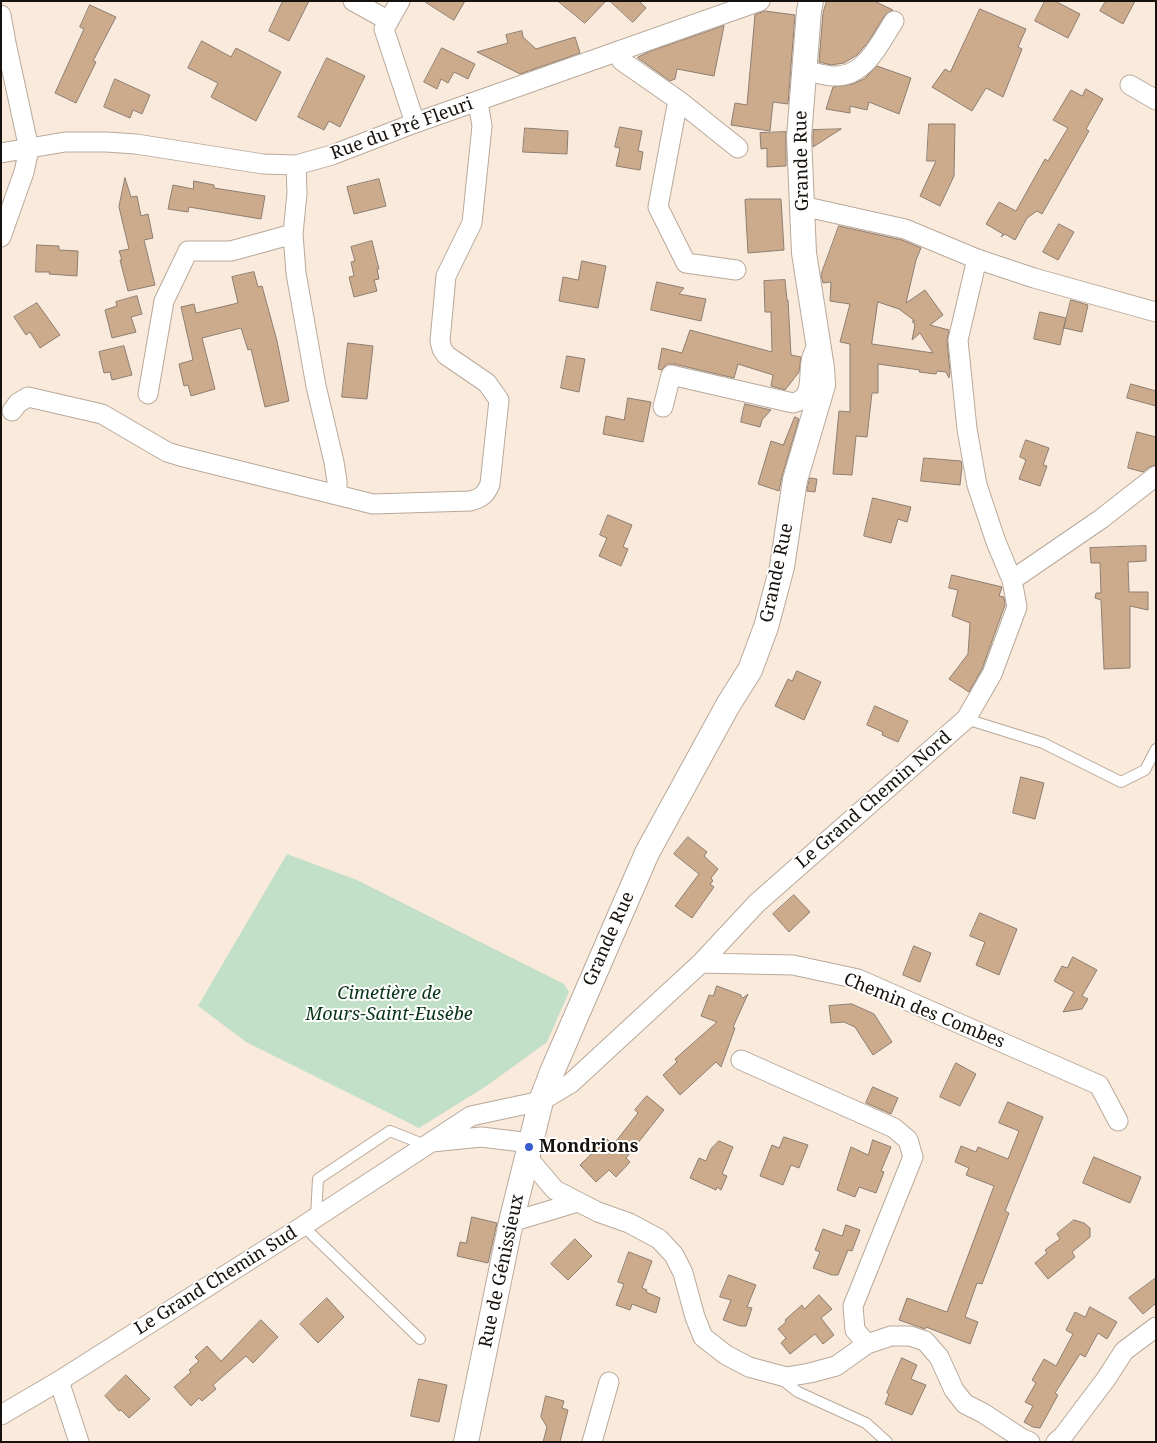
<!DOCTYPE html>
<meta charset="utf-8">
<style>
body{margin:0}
#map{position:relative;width:1157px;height:1443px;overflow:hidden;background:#faeadb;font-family:"Noto Serif",serif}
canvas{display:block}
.frame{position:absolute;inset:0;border:2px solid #17120d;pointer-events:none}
</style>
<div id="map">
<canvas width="1157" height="1443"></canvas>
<div class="frame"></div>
</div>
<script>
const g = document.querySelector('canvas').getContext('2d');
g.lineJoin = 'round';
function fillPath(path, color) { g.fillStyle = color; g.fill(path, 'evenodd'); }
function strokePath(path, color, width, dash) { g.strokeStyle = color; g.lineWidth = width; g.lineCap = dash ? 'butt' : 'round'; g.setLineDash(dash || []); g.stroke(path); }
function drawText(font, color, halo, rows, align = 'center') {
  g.font = font + ' "Noto Serif",serif'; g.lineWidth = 4; g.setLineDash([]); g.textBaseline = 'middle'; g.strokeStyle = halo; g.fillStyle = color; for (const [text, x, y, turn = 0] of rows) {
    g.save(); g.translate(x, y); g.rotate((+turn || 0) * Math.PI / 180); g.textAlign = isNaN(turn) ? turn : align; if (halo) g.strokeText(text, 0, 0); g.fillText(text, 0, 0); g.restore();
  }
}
fillPath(new Path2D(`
 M287 854 357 880 564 984 569 992 547 1042 488 1085 419 1128 246 1042 198 1006Z`), '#c2dfc7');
const building = new Path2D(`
 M283 1H309L289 41 269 31Z
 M424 1H465L454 20Z
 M558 1H606L585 23Z
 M610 1H639L646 8 633 22Z
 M827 1H874L893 10 885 15 869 41 857 55 844 63 831 65 819 62 823 13Z
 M1045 1H1055L1080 14 1068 38 1035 21Z
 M1106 1H1135L1123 24 1100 11Z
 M90 5 116 17 93 61 96 62 76 103 55 93 84 29 80 27Z
 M980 9 1026 29 1018 47 1022 49 1003 97 986 88 972 111 932 87 945 69 950 72Z
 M765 11 795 15 788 104 773 102 770 131 731 125 735 103 747 105 755 15Z
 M724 26 714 76 677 69 675 79 670 81 638 58V57L651 51Z
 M522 31 523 37 536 49 575 37 580 53 520 74 477 52 508 43 506 35Z
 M202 41 231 57 236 48 281 72 256 121 211 97 218 83 188 68Z
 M442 48 475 64 468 79 454 72 448 83 441 79 437 89 424 82Z
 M327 58 365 76 340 127 329 121 324 130 298 117Z
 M877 66 911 78 899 114 869 102 867 110 850 106V113L826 109 833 87 853 84 864 79Z
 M115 79 150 95 142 114 133 110 130 118 104 107Z
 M1086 89 1103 99 1086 129 1089 131 1042 214 1037 211 1027 218 1015 240 1005 234 1001 237 1003 234 986 224 999 202 1016 211 1045 159 1048 161 1068 128 1053 120 1071 90 1082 96Z
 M929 124H955L954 176 940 206 920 196 936 161H927Z
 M620 127 642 131 638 151 643 152 640 170 616 166 620 148 615 147Z
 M525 128 568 131 567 154 523 152Z
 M841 129 813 147V130Z
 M786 132V166L767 167V148L761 149 760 133Z
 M125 178 131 197 137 196 141 216 148 214 153 238 144 240 155 285 128 291 120 260H122L119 251 129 249 119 207Z
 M379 179 386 206 354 214 347 187Z
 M194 181 214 185V188L265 196 261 219 189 207 188 212 168 209 173 185 193 189Z
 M749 199H781L784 250 748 253 745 200Z
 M1059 224 1074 232 1058 260 1043 252Z
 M839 226 902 240 921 248 916 260 906 303 925 290 943 315 930 325 949 330 947 341 950 372 949 378 946 372 937 371 936 374 919 372 920 370 878 364V393H872L867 437 856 436 852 475 833 474 839 411 850 412V344L840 342 850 304 830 301 831 282 823 283 821 275ZM878 302 899 309 915 321H912L915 325 912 340 920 333 933 353 872 344Z
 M372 241 379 269H377L379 279 374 280 377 291 354 297 349 277 354 276 351 262 355 261 351 247Z
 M37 245 59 246V250L78 251 77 276 49 274 50 272H36Z
 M582 261 606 266 598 308 559 301 563 277 578 280Z
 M254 272 258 287 262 286 277 341 289 401 265 407 251 349 248 350 241 328 202 338 215 389 191 396 188 385 184 386 179 364 193 360 181 307 194 304 196 313 238 303 232 277Z
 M785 280 787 300H788L791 355 801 357 799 372 785 390 771 386 773 375 738 364 734 378 674 364H667L661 370 658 369 662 348 682 353 690 330 772 352 771 312H765L764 281Z
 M657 282 684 288 679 294 706 299 701 321 651 310Z
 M137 296 142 314 131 317 136 332 112 338 105 310 117 306 116 302Z
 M1071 300 1088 305 1082 332 1064 328Z
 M37 303 60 335 40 348 30 332 26 335 14 317Z
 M1040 312 1066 318 1060 345 1034 339Z
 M348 343 373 346 367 399 342 397Z
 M124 346 132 375 112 380 110 372 104 373 99 352Z
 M567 356 585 359 579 392 561 388Z
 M1131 384 1156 391V406L1127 398Z
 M628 398 651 402 643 442 603 434 606 416 624 420Z
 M745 404 771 410 762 420 760 427 741 422Z
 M795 417 799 419 782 476 779 491 758 484 771 441 783 445Z
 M1137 432 1156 437V465L1149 467 1143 472 1128 468Z
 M1026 440 1049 448 1043 465 1047 466 1040 486 1019 479 1026 460 1020 457Z
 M924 458 961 461 962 467 960 485 921 481Z
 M810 478 817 479 815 492 807 491Z
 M873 498 911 507 907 522 898 519 891 543 864 536Z
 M608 515 632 525 623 547 628 549 621 566 599 556 607 538 600 535Z
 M1146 546V561L1128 562 1129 592H1148V610L1130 606V668L1104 669 1101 600 1095 598 1096 593H1101L1100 563H1091L1090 548Z
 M952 575 1002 587 999 596 1004 597 1005 605 982 669 969 692 949 679 968 654 970 623 952 616 958 590 949 588Z
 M797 671 821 682 804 720 775 706 788 679 792 681Z
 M875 706 908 721 898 742 882 735 883 732 867 725Z
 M1021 777 1044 783 1035 819 1013 813Z
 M688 837 707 852 704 856 718 869 711 878 713 881 710 884 714 887 692 918 675 906 699 874 674 854Z
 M794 895 810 912 789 932 773 914Z
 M980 913 1017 929 999 975 976 965 985 942 970 936Z
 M914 946 931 953 920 982 903 975Z
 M1073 957 1097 970 1082 996 1088 999 1082 1009 1063 1012 1074 992 1054 981 1062 966 1067 968Z
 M717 986 741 995V997L743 998 748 994 733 1027 735 1028 721 1067 716 1062 680 1095 663 1075 677 1062 675 1059 717 1022 701 1016 709 995 713 996Z
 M852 1004 874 1014 892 1042 873 1055 855 1027 844 1022 831 1023 829 1006Z
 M956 1063 976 1074 960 1106 940 1097Z
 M873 1087 898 1098 891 1114 866 1103Z
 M647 1096 664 1110 626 1158 630 1162 616 1177 609 1170 596 1182 580 1165 607 1139 613 1145 638 1113 635 1110Z
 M1008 1102 1043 1117 1005 1211 1009 1213 982 1284 977 1283 965 1317 978 1322 970 1344 926 1327 925 1329 899 1320 907 1298 947 1312 994 1186 966 1175 969 1168 955 1162 961 1146 976 1152 978 1147 1008 1159 1019 1131 999 1123Z
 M784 1137 808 1145 799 1168 791 1165 783 1185 760 1176 772 1145 779 1148Z
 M873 1140 891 1147 881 1171 884 1172 876 1193 859 1187 855 1197 837 1190 851 1147 868 1155Z
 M719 1141 733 1147 722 1174 727 1176 721 1190 717 1187 716 1190 690 1178 699 1158 706 1161 711 1149Z
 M1094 1157 1141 1177 1130 1203 1083 1183Z
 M472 1217 497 1223 488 1263 457 1256 460 1242 466 1243Z
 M1074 1220 1084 1223 1090 1228V1237L1072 1252 1075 1257 1048 1279 1035 1263 1047 1253 1045 1250 1060 1239 1057 1234Z
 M846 1225 860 1230 852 1251 848 1250 838 1275H832L813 1268 820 1252 815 1250 823 1229 842 1236Z
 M575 1239 592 1256 568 1280 551 1264Z
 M629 1252 652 1261 642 1288 647 1290 646 1292 660 1298 656 1313 632 1304 630 1310 616 1305 624 1284 618 1282Z
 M729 1275 756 1285 747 1307 752 1308 746 1326H740L723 1320 731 1300 720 1297Z
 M1156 1278V1303L1143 1314 1129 1298Z
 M819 1295 832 1309 821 1318 834 1335 823 1344 815 1334 790 1354 781 1343 786 1338 778 1329 786 1322 785 1320 802 1305 804 1309Z
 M327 1298 344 1317 318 1343 300 1324Z
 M1090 1307 1117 1322 1107 1339 1098 1333 1085 1357 1080 1354 1055 1393 1058 1395 1040 1428 1033 1427 1024 1422 1033 1406 1025 1402 1036 1383 1032 1380 1044 1359 1056 1366 1073 1334 1066 1330 1075 1312 1085 1317Z
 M261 1320 278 1337 253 1363 246 1356 213 1385 216 1389 202 1401 199 1398 191 1406 174 1387 191 1372 189 1370 199 1361 195 1357 207 1346 221 1361Z
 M902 1358 917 1365 911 1379 926 1385 912 1415 885 1404 889 1394 887 1393Z
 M126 1375 150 1399 129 1418 121 1410 119 1411 105 1396Z
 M419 1379 447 1385 439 1422 411 1416Z
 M546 1396 564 1401 562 1408 568 1410 560 1442H543L547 1427 541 1417Z`);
fillPath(building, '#ccaa8c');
strokePath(building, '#8d7e72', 1);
const service = new Path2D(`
 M966 719 1043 743 1121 782 1145 770 1156 749
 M316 1217 318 1179 390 1131 425 1145
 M303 1226 420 1339
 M780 1378 798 1392 866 1423 887 1442`);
const minor = new Path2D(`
 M353 1 389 21
 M400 1 384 29 415 123
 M1 15 6 43 29 149 24 172 1 237
 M616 52 622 61 678 100 658 207 686 263 736 270
 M803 70C814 72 827 77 838 76 866 75 881 41 894 21
 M1130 85 1156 100
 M678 100 738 148
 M1 153 65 142H106L136 144 263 164 296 165 332 155 415 123 760 1
 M296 165 297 193 293 234 296 273 316 386 334 462 337 481V495
 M802 206 905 229 977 259 1034 278 1156 312
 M977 259 958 340 967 429 977 485 996 542 1012 580
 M148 394 164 301 188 251H231L293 234
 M663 407 671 375 793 403C819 397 804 367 815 351
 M12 411 18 403 28 397 102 414 167 452 180 456 373 504 470 501C482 498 486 494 490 484L499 400 487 383 446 355 442 349 440 341 446 276 472 223 482 126 478 102
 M701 963 793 965 858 979 1099 1085 1118 1121
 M741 1060 894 1128 908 1140 913 1157 853 1306 855 1330 867 1344
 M432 1142 481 1137 531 1143
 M527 1157 555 1190 598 1212 629 1223 659 1239 674 1255 683 1273 695 1317 703 1337 726 1355 749 1367 786 1377 810 1373 836 1366 867 1344 891 1336H910L925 1341 939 1357 954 1390 965 1404 983 1413 1021 1438 1030 1442
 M511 1222 578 1202
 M59 1381 79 1442
 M1 1415 59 1381 303 1226 471 1116 541 1101 571 1083 701 963 757 903 966 719 992 674 1017 607 1012 580 1101 519 1156 476
 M592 1442 609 1382
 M1056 1442 1063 1436 1106 1379 1124 1351 1156 1327`);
const tertiary = new Path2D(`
 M466 1442 511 1222 541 1101 552 1072 647 853 728 705 750 670 766 627 782 567 795 480 823 385 822 368 804 253 799 137 809 11 811 1`);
strokePath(service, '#b8a99b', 12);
strokePath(minor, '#b8a99b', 21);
strokePath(tertiary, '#b8a99b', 26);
strokePath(service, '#fff', 10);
strokePath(minor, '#fff', 19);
strokePath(tertiary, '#fff', 24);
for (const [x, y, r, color] of [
 [529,1147,5,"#375bcc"]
]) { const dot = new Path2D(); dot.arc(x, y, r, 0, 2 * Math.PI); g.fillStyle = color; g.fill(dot); strokePath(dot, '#fff', 2); }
drawText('18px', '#17120d', '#fff', [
 ["Rue du Pré Fleuri",402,129,-20],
 ["Grande Rue",802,161,-91],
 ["Grande Rue",777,573,-78],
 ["Le Grand Chemin Nord",874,800,-41],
 ["Grande Rue",609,939,-66],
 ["Chemin des Combes",924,1011,22],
 ["Rue de Génissieux",502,1271,-78],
 ["Le Grand Chemin Sud",216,1281,-32]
]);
drawText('italic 18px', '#083417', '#fff', [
 ["Cimetière de",389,994],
 ["Mours-Saint-Eusèbe",389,1015]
]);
drawText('bold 18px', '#17120d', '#fff', [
 ["Mondrions",539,1147]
], 'left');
</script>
